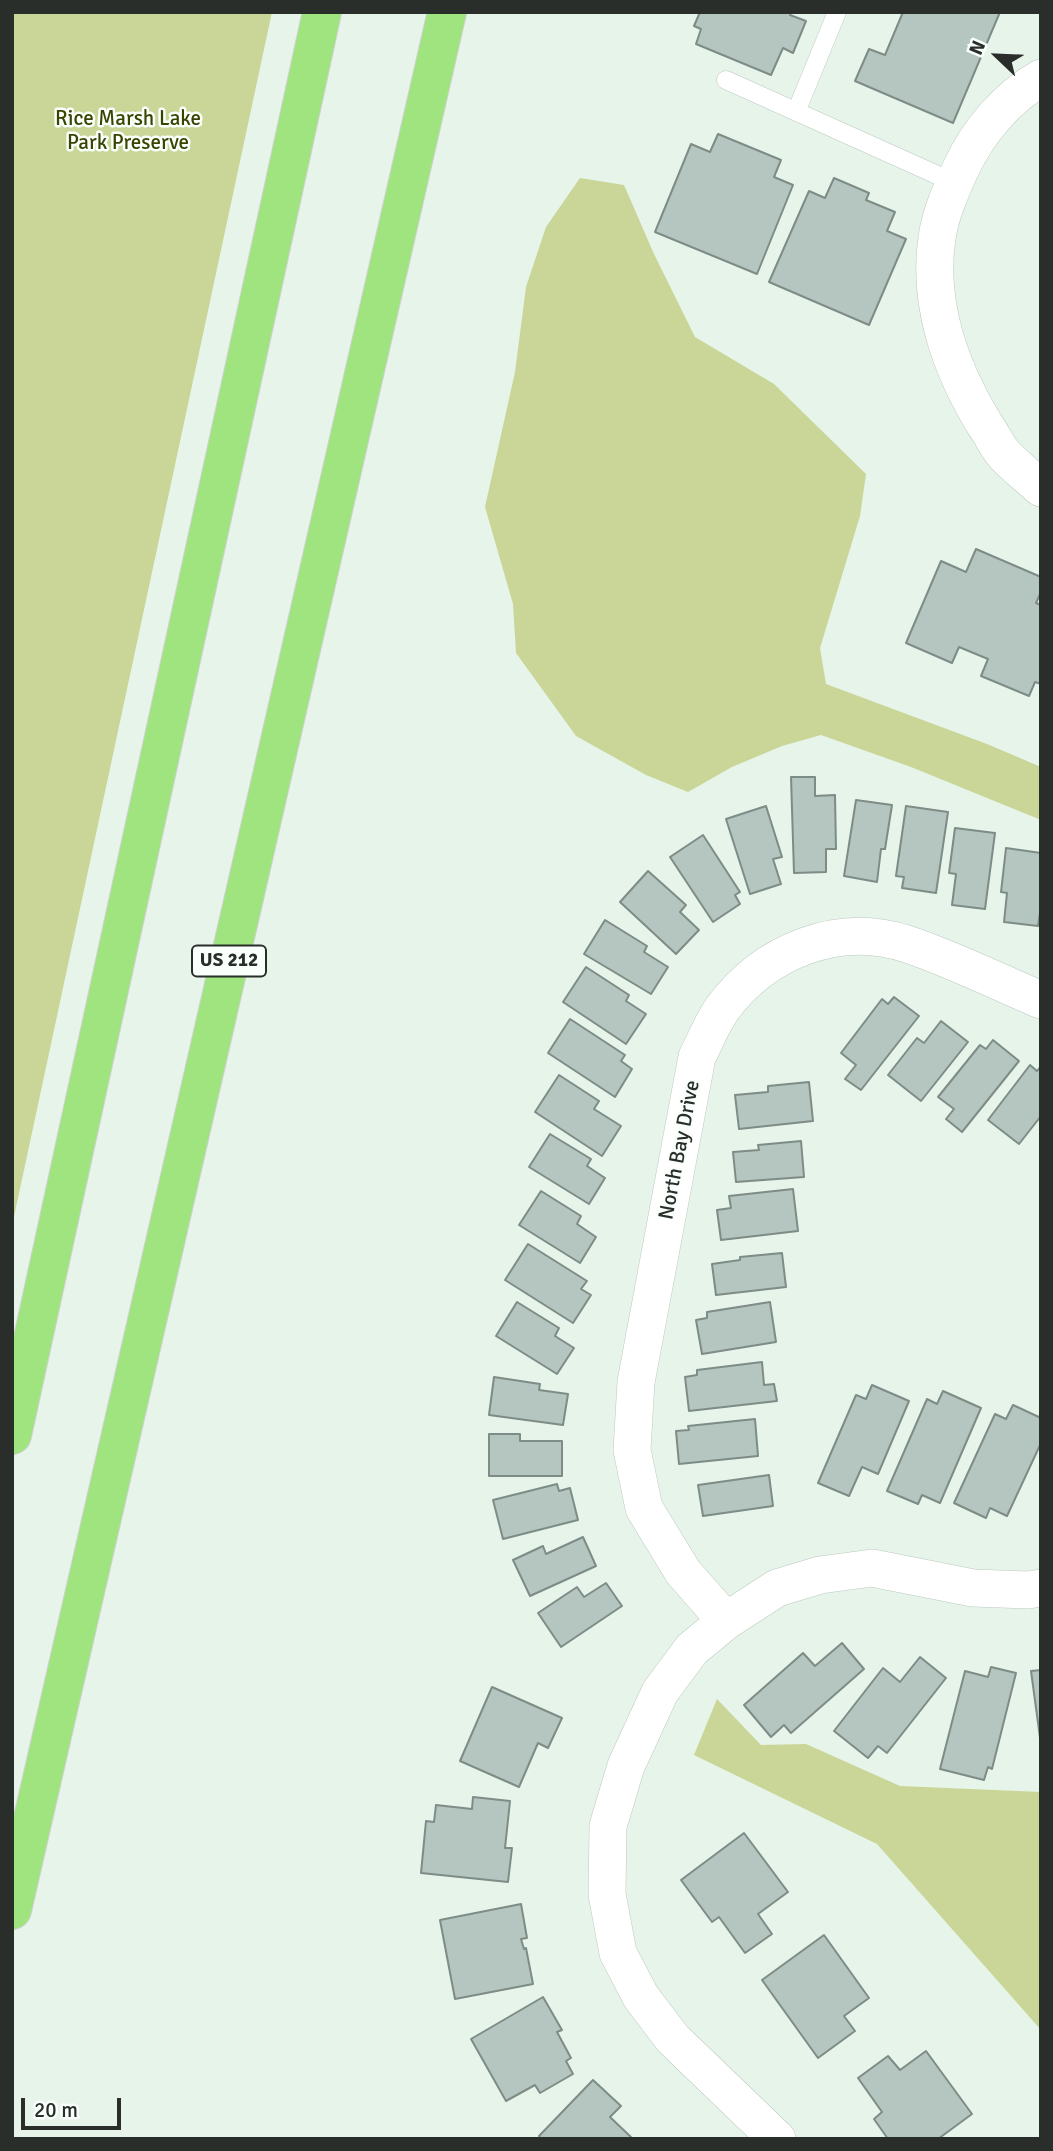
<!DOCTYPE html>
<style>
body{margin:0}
#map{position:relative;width:1053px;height:2151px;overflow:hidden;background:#e6f4ea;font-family:Signika,sans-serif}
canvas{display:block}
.frame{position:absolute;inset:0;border:14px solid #292e2a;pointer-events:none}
.north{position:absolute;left:962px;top:21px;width:70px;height:70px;-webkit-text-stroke:5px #f9fffb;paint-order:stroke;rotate:293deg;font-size:19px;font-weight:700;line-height:28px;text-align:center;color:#292e2a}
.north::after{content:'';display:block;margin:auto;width:24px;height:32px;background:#292e2a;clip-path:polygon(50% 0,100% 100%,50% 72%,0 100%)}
.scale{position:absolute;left:21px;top:2098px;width:100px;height:32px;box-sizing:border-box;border:4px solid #292e2a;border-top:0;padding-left:9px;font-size:21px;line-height:24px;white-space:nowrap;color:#292e2a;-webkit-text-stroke:5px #f9fffb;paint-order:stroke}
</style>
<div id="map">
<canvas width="1053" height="2151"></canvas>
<div class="frame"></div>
<div class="north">N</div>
<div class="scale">20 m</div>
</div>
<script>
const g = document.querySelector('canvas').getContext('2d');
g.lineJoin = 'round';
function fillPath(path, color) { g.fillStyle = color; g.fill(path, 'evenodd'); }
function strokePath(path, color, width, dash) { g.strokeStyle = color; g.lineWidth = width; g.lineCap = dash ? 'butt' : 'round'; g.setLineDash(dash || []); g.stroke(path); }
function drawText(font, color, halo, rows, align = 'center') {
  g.font = font + ' Signika,sans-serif'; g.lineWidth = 5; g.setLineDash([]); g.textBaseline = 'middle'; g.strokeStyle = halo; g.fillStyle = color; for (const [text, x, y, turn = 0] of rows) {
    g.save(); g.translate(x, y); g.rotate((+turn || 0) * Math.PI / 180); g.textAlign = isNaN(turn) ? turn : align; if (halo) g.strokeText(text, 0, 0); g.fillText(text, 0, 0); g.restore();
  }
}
fillPath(new Path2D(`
 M12 12H272L12 1226Z
 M580 178 624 185 654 254 695 337 774 384 866 474 860 516 820 648 826 684 987 744 1041 767V820L911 767 821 735 782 746 732 767 688 792 646 775 576 736 516 653 513 604 485 507 515 372 526 287 546 227Z
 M717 1699 761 1745 806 1744 900 1786 1041 1792V2030L877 1844 694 1755Z`), '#c9d697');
const building = new Path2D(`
 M700 12H791L790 15 806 21 793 53 783 48 771 75 696 44 701 29 694 26Z
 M903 12H1000L953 123 855 81 869 49 885 55Z
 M718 134 781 160 774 177 793 185 757 274 655 232 691 144 710 152Z
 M834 178 869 193 866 200 895 212 887 231 906 239 869 325 769 282 809 191 825 198Z
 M976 549 1041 577V592L1036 603 1041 605V684L1035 682 1029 696 981 676 988 659 959 647 952 663 906 643 941 561 966 572Z
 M791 777H815V796L835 795 836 849H826V872L794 873Z
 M856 800 892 805 885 849H881L877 882 844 876Z
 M766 806 782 857 773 859 781 884 750 894 726 819Z
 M906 806 948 812 936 893 902 888 904 877 896 876Z
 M955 828 995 833 985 909 952 905 956 874 949 873Z
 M703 835 740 892 735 895 740 904 713 922 670 857Z
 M1006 848 1041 853V906L1038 926 1004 922 1007 893 1001 892Z
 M648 871 686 905 680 912 699 930 676 954 620 902Z
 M605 920 647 946 644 952 668 967 651 994 584 954Z
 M586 967 629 995 626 1001 646 1014 626 1044 563 1002Z
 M894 997 919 1016 861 1090 845 1079 856 1065 841 1053 882 999 888 1004Z
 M570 1019 625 1055 621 1061 632 1069 615 1097 548 1053Z
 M941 1021 968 1042 921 1101 888 1075 917 1038 924 1043Z
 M993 1040 1019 1061 962 1132 946 1119 954 1109 938 1097 980 1045 986 1049Z
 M1030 1065 1037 1071 1041 1066V1116L1019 1144 988 1120Z
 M559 1075 599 1101 594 1109 621 1126 602 1156 535 1112Z
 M809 1082 813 1121 739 1129 735 1095 768 1092V1086Z
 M550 1134 591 1159 587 1166 605 1178 589 1204 529 1167Z
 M801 1141 804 1177 736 1182 733 1152 759 1150 758 1145Z
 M793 1189 798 1231 721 1240 717 1210 731 1208 729 1196Z
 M541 1191 581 1216 577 1224 596 1237 580 1263 519 1225Z
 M528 1244 587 1281 581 1289 591 1295 573 1323 505 1280Z
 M782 1253 786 1287 716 1295 712 1264 740 1260V1257Z
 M517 1302 559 1328 555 1336 574 1348 557 1374 496 1336Z
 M770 1302 776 1342 702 1354 696 1320 707 1318V1312Z
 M762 1362 764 1385 774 1384 777 1401 689 1411 685 1377 697 1375V1370Z
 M494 1377 540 1384 539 1390 568 1394 563 1425 489 1415Z
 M872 1385 909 1401 878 1474 862 1467 849 1496 818 1483 856 1395 866 1399Z
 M943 1391 981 1408 940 1503 922 1495 918 1504 887 1491 927 1399 937 1404Z
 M1013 1405 1041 1418V1443L1007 1516 990 1508 986 1518 954 1503 995 1414 1006 1419Z
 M755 1419 758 1456 679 1464 676 1431 689 1430 688 1426Z
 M489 1434H520V1441H562V1476H489Z
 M769 1475 773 1506 703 1516 698 1485Z
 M557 1484 559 1491 570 1488 578 1520 503 1539 493 1500Z
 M583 1537 596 1566 530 1596 513 1560 543 1546 546 1554Z
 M606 1583 622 1606 561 1647 538 1613 577 1587 584 1597Z
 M842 1643 864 1669 791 1733 784 1725 771 1737 744 1705 803 1653 815 1666Z
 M920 1657 946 1678 887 1753 878 1746 868 1758 834 1731 883 1668 900 1682Z
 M991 1667 1016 1673 992 1769 988 1767 984 1780 940 1769 965 1671 988 1677Z
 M1041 1670V1745L1031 1671Z
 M492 1687 562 1718 548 1748 538 1743 519 1787 460 1761Z
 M473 1797 510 1801 505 1848H512L508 1882 421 1873 426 1821 434 1822 436 1805 472 1809Z
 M744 1833 788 1892 758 1914 772 1934 745 1953 719 1917 712 1922 681 1880Z
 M521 1904 527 1938 521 1939 524 1949 526 1948 533 1984 455 1999 440 1920Z
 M824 1935 869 1998 844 2016 855 2031 818 2058 762 1980Z
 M543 1997 562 2030 557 2032 571 2058 566 2061 573 2074 540 2093 535 2085 506 2101 471 2039Z
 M926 2051 972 2114 938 2139H888L874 2119 882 2112 858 2078 888 2056 900 2070Z
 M593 2080 621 2106 610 2117 633 2139H541L539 2136Z`);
fillPath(building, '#b5c5bf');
strokePath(building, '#7d8c87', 2);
const lane = new Path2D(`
 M726 80 955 183
 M796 112 837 12`);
const street = new Path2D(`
 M1041 78C1006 98 978 132 961 168 951 190 940 215 937 238 927 304 951 370 985 425 991 433 996 444 1002 452 1013 465 1028 476 1041 488
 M726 1621 683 1572 644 1508 632 1450 636 1382 697 1057C705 1042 712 1023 722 1009 764 952 837 921 907 944 952 959 996 981 1041 1000
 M777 2139 673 2039 641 1997 618 1953 607 1894 608 1826 626 1766 660 1692 692 1649 726 1621 777 1588 820 1575 872 1568 973 1588 1028 1590 1041 1588`);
const highway = new Path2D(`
 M12 1435 322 12
 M12 1910 447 12`);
strokePath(lane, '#bcc9c0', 19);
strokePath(street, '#bcc9c0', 38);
strokePath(highway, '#d0d1d0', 40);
strokePath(lane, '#fff', 18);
strokePath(street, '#fff', 37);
strokePath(highway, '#9fe47e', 38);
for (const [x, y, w] of [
 [229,961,74]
]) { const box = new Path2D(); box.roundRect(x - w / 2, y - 15.5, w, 31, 5); g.fillStyle = '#f9fffb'; g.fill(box); strokePath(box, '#292e2a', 2); }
drawText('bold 19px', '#292e2a', null, [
 ["US 212",229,961]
]);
drawText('21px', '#3b4300', '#f9fffb', [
 ["Rice Marsh Lake",128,119],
 ["Park Preserve",128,143]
]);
drawText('21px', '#292e2a', '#f9fffb', [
 ["North Bay Drive",680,1150,-79]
]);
</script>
